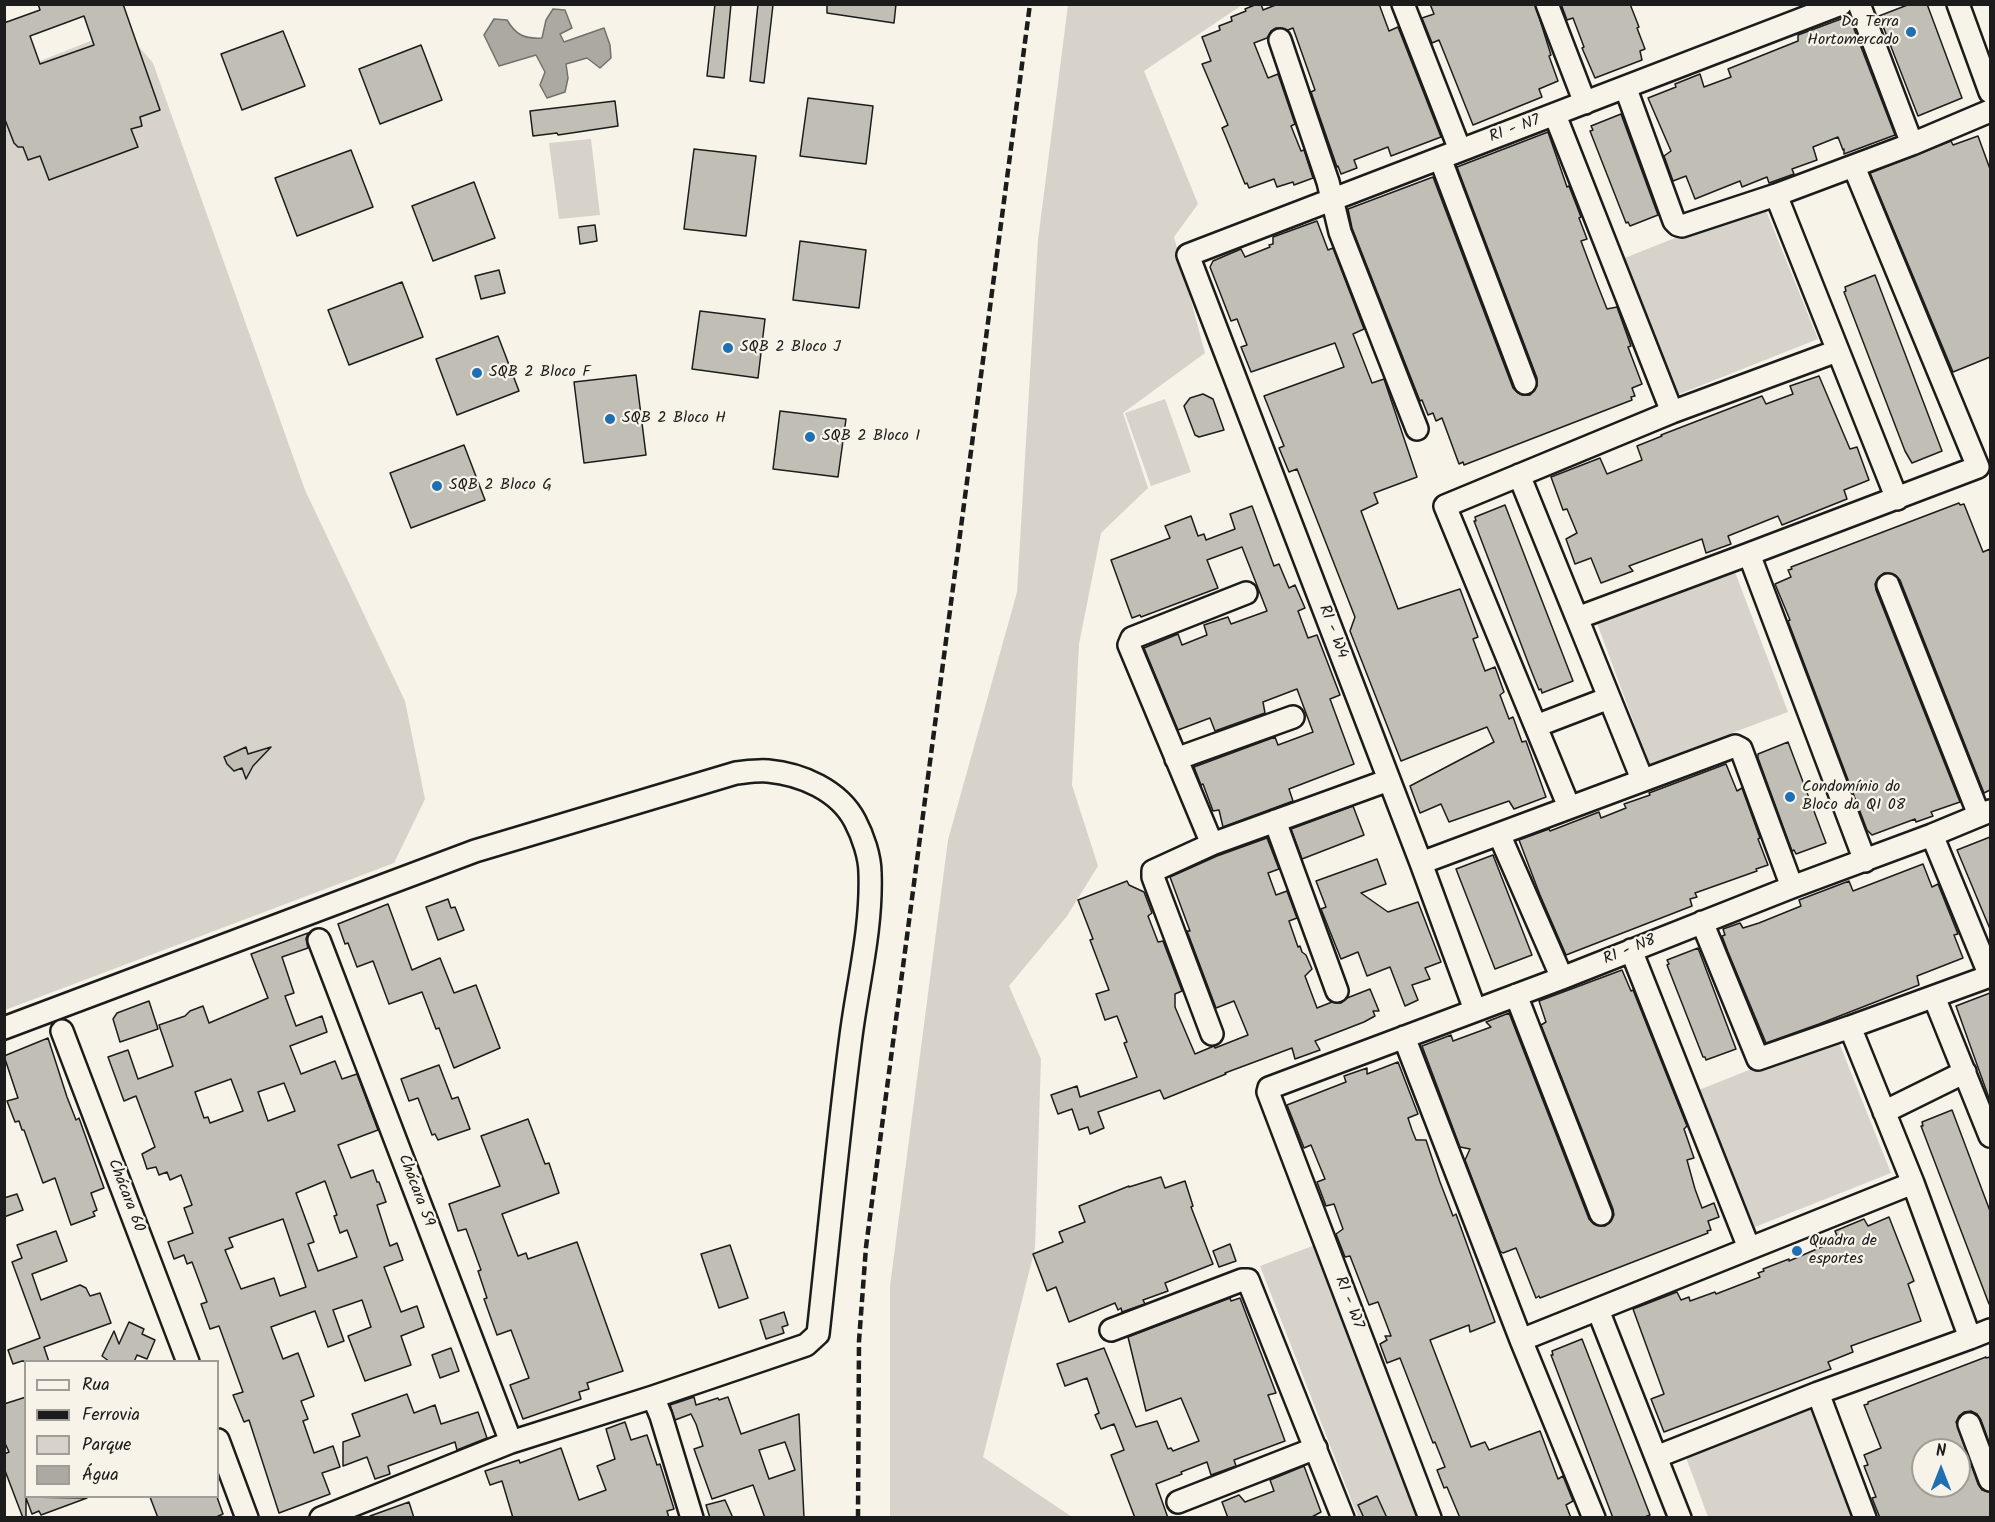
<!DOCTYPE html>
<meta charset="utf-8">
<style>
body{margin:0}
#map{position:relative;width:1995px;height:1522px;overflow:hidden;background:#f7f3e8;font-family:Kalam,sans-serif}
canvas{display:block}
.frame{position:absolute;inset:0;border:6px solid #1c1c1c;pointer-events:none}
.legend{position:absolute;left:24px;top:1360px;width:195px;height:138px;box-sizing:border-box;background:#f7f3e8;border:2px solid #9f9d96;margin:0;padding:8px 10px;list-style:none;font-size:18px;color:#1c1c1c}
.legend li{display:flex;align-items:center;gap:12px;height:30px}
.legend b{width:30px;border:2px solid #9f9d96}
.north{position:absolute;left:1911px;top:1438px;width:60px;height:60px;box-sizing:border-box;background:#f7f3e8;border:2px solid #9f9d96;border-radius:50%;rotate:0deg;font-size:16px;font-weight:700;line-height:24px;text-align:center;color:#1c1c1c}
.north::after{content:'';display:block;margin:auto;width:21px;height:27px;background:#1f6fb2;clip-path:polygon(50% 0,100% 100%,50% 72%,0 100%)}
</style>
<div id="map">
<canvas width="1995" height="1522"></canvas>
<div class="frame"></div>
<ul class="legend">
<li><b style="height:8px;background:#f7f3e8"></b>Rua</li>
<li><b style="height:8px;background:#1c1c1c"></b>Ferrovia</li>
<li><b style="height:16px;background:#d7d3cb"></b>Parque</li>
<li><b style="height:16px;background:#aca9a2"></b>Água</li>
</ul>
<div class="north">N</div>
</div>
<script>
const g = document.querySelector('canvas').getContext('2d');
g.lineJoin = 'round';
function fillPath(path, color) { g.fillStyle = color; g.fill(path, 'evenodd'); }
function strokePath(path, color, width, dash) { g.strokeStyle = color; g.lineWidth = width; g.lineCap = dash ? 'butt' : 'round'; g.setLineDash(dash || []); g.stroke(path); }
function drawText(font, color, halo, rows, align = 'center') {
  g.font = font + ' Kalam,sans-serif'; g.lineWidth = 4.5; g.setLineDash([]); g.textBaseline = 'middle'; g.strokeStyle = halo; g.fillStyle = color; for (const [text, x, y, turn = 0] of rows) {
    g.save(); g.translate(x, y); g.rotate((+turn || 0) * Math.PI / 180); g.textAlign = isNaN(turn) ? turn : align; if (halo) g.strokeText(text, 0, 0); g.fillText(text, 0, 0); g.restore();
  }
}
fillPath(new Path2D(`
 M1068 5H1242L1144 71 1198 204 1174 237 1205 353 1123 413 1148 488 1101 533 1079 644 1072 785 1098 866 1067 916 1009 986 1041 1059 1035 1248 983 1457 1072 1517H890V1286L948 840 1017 592 1038 240Z
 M123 28 153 63 305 490 405 701 425 799 394 863 5 1010V75Z
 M591 139 600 215 559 219 549 143Z
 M1763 203 1818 339 1677 395 1622 259Z
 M1165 399 1191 472 1151 486 1125 413Z
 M1735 572 1788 712 1649 764 1597 623Z
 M1836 1035 1891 1173 1755 1227 1699 1090Z
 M1315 1245 1420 1517H1358L1260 1266Z
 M1814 1405 1855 1517H1708L1684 1452Z`), '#d7d3cb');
const water = new Path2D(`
 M553 9 565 10 572 28 560 34 564 42 604 28 610 45 611 58 600 68 587 58 566 64 568 78 565 92 547 98 540 85 545 72 536 55 499 66 484 35 494 19 507 20C516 35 524 39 542 38L546 20Z`);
fillPath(water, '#aca9a2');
strokePath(water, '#72716c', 1.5);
const building = new Path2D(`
 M38 4H123L160 110 140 117 142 126 131 129 138 147 49 180 40 156 28 160 23 147H18L14 143 4 117V23L40 10ZM84 16 94 45 40 64 30 36Z
 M715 4H731L724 78 707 76Z
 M758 4 773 5 764 83 750 81Z
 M827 4H896L894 23 827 13Z
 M1257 4H1261L1263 10 1278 4H1379L1389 31 1398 27 1441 137 1391 156 1388 147 1354 160 1357 168 1341 174 1338 166 1337 167 1311 92 1315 90 1293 28 1288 30 1276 28 1271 31 1267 38 1254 43 1268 78 1278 74 1295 124 1291 126 1301 151 1304 150 1313 178 1294 185 1293 182 1277 187 1274 179 1249 188 1247 183 1245 184 1225 135 1222 128 1228 125 1202 64 1211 61 1202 37 1220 30 1219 26 1232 21 1231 17 1246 11 1245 9Z
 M1430 4H1535L1551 55 1549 56 1558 81 1539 89 1542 97 1473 125 1439 40 1432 43 1422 18 1434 14Z
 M1561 4H1630L1639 27 1637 28 1645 49 1640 51 1642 60 1595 78 1582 48 1584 47 1573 18 1567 20Z
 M1910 4H1927L1962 98 1918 116 1879 16Z
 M1849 16 1895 135 1844 154V149L1843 150 1838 137 1813 147 1817 160 1792 169 1794 174 1769 183 1767 177 1742 187 1740 181 1695 199 1686 176 1673 181 1664 156 1671 151 1648 98 1676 87 1675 84 1700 74 1704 87 1731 77 1728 69 1798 41V35Z
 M283 31 305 86 242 110 221 54Z
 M421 45 442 100 380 124 359 69Z
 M808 98 873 106 866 164 800 156Z
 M615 101 618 126 558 135 557 133 533 136 530 111Z
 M1621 114 1658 215 1630 226 1628 222 1626 223 1590 131 1593 130 1591 126Z
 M1548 132 1567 187 1569 186 1581 217 1579 218 1587 239 1581 241 1596 281 1607 309 1617 307 1631 346 1628 347 1642 384 1632 388 1635 396 1631 397 1632 400 1464 465 1463 462 1459 464 1442 418 1436 421 1433 413 1428 415 1422 400 1420 401 1352 228 1348 209 1433 177 1513 388 1517 392 1522 395H1530L1537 386V378L1457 167Z
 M1978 136 1990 169V357L1953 372 1870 173 1951 141 1953 145Z
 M694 149 756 156 746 236 684 229Z
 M351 150 373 207 297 236 275 178Z
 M474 182 495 238 433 261 412 206Z
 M1317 221 1328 250 1333 248 1364 329 1353 334 1372 383 1384 379 1417 477 1374 493 1378 503 1361 511 1398 609 1460 589 1478 637 1473 639 1485 671 1495 667 1504 692 1500 695 1509 719 1513 717 1522 742 1526 741 1546 797 1514 809 1509 801 1449 822 1441 804 1420 813 1410 786 1494 742 1487 727 1401 761 1350 631 1355 617 1297 469 1289 472 1279 448 1284 446 1264 396 1344 367 1335 343 1251 372 1241 347 1247 345 1237 319 1231 321 1210 267 1213 261 1241 249 1245 257 1270 247 1269 245 1273 244V237Z
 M595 225 597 241 580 244 578 227Z
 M800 241 866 250 859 308 793 300Z
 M499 270 505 293 481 299 475 276Z
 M1875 275 1942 451 1912 463 1905 451 1844 292 1846 291 1845 287Z
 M402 282 423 337 349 365 328 310Z
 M700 311 765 319 758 378 692 369Z
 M498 336 519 391 457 415 436 359Z
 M636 375 646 455 584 463 574 382Z
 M1819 376 1850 449 1857 447 1869 480 1844 490 1847 499 1782 525 1778 516 1728 536 1731 544 1706 553 1702 539 1629 566 1633 571 1601 583 1591 558 1575 564 1566 539 1577 533 1567 509 1563 510 1551 477 1600 458 1607 474 1642 460 1637 446 1662 436 1661 435 1762 396 1766 404 1793 394 1790 386Z
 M1203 394 1213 399 1224 430 1199 437 1195 435 1184 406 1190 398Z
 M780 411 846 419 838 477 773 469Z
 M464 445 485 500 411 528 390 473Z
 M1959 503 1960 505 1964 504 1983 552 1990 549V790L1984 793 1900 580 1895 575 1884 573 1878 578 1875 584 1876 590 1960 802 1931 812 1933 816 1916 822 1915 819 1872 835 1867 830 1788 621 1790 620 1775 584 1791 577 1788 570 1792 569 1791 567Z
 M1505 505 1573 681 1542 693 1541 689 1539 690 1529 665 1474 521H1476L1475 517Z
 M1252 506 1274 566 1279 564 1289 588 1295 585 1305 608 1298 611 1308 638 1317 635 1340 695 1330 699 1354 764 1289 789 1293 801 1223 827 1219 810 1213 811 1203 784 1201 785 1194 767 1275 737 1278 745 1313 732 1297 689 1263 702 1265 713 1215 731 1210 718 1178 730 1144 648 1178 634 1182 645 1207 635 1204 625 1228 617 1231 624 1267 611 1242 547 1207 560 1218 588 1141 617 1140 615 1132 618 1111 560 1170 538 1165 526 1191 516 1198 536 1204 534 1206 540 1235 529 1230 514Z
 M1788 742 1826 843 1796 854 1794 850 1792 851 1758 758V754Z
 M246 747 248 754 271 747 253 766 246 779 242 768 234 771 227 764 224 757Z
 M1726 764 1737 791 1742 788 1760 838 1758 839 1768 865 1756 869 1757 871 1695 893 1697 897 1690 899 1692 906 1566 955 1540 895 1519 840 1549 829 1550 831 1599 812 1601 818 1626 808 1624 804 1650 795 1649 793Z
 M1353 806 1364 835 1302 859 1291 829Z
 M1990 837V929L1957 850Z
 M1267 838 1279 869 1268 873 1276 895 1287 891 1297 918 1289 921 1298 947 1300 946 1302 952 1306 955 1312 969 1305 976 1317 1008 1332 1002 1341 1003 1347 998 1370 989 1379 1011H1373L1375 1016 1364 1022 1315 1041 1320 1050 1295 1059 1292 1048 1225 1073 1226 1074 1164 1099 1160 1090 1098 1112 1104 1128 1090 1134 1088 1127 1079 1130 1072 1109 1058 1114 1051 1095 1077 1086 1080 1097 1137 1077 1124 1043 1127 1042 1117 1016 1105 1020 1096 994 1109 990 1090 940 1093 939 1078 900 1127 881 1129 885 1144 892 1152 913 1148 916 1158 942 1163 941 1182 991 1175 994V1007L1195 1054 1214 1046 1215 1048 1248 1035 1234 1001 1216 1008 1187 931H1190L1170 877 1217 856Z
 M1493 855 1532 955 1495 969 1456 869Z
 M1377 859 1386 884 1361 893 1388 912 1418 902 1441 962 1425 968 1430 979 1412 985 1418 1000 1405 1006 1390 967 1367 976 1358 952 1341 959 1321 909 1326 907 1316 881Z
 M1923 864 1932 887 1938 884 1958 934 1954 935 1963 958 1917 976 1919 985 1819 1024 1766 1043 1728 952 1722 936 1725 935 1723 929 1740 923 1743 928 1759 923 1801 906 1799 900 1849 881 1853 891Z
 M448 899 451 908 455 907 464 930 438 940 426 907Z
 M388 904 412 970 440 958 454 993 476 985 500 1048 454 1068 439 1028 436 1029 422 992 389 1004 373 961 357 967 348 943 345 944 338 924Z
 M308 933 306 939 308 948 282 957 294 993 285 996 296 1026 322 1016 327 1032 290 1046 301 1074 335 1061 342 1079 357 1074 378 1130 338 1145 351 1178 373 1170 377 1182H379L386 1202 377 1205 390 1246 397 1243 403 1260 384 1267 401 1312 417 1306 424 1327 401 1336 411 1365 365 1381 348 1336 371 1327 362 1300 333 1310 344 1341 328 1347 315 1311 271 1327 283 1359 298 1353 314 1396 301 1401 308 1419 303 1421 314 1453 333 1446 340 1467 322 1473 330 1494 279 1513 249 1420 244 1422 233 1395 243 1392 219 1326 210 1329 201 1304 207 1302 192 1262 187 1264 184 1255 174 1259 168 1242 193 1233 184 1208 192 1205 181 1175 170 1180 167 1172 159 1175 156 1167 147 1169 142 1154 155 1147 136 1096 124 1101 108 1057 128 1050 138 1079 173 1066 159 1025 185 1016 190 1011 203 1006 209 1023 268 998 251 954ZM231 1079 243 1111 210 1123 208 1117 204 1118 195 1092ZM284 1083 295 1111 268 1121 258 1092ZM325 1181 337 1215 334 1216 340 1233 347 1230 357 1257 318 1271 308 1244 314 1242 296 1193ZM283 1219 306 1287 280 1296 274 1278 241 1289 225 1250 233 1247 229 1238Z
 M1698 948 1736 1049 1706 1060 1705 1057H1703L1667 965 1669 964 1667 960Z
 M1622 970 1631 991 1633 990 1687 1126 1684 1129 1694 1158 1687 1160 1695 1189 1702 1208 1714 1203 1719 1217 1708 1221 1711 1230 1707 1231 1708 1233 1540 1298 1539 1296 1536 1298 1516 1248 1503 1253 1500 1251 1465 1160 1470 1149 1460 1147 1422 1046 1451 1035 1453 1041 1491 1027 1486 1022 1509 1013 1589 1219 1594 1224 1605 1226 1611 1221 1614 1215 1613 1209 1541 1025 1546 1022 1539 1001Z
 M1990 993V1098H1989L1956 1006Z
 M149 1001 158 1029 120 1042 113 1019 117 1013Z
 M48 1038 67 1097 76 1120 79 1118 104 1188 91 1193 97 1210 93 1212 95 1216 71 1225 55 1178 43 1183 24 1130H22L19 1121 15 1122 7 1101 18 1098 4 1056Z
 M1398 1062 1418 1114 1408 1118 1412 1130 1416 1140H1426L1440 1182 1453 1216 1456 1214 1495 1322 1470 1332 1469 1325 1430 1340 1450 1392 1471 1447 1485 1442 1489 1450 1540 1431 1558 1479 1563 1476 1573 1501 1566 1505 1571 1518H1460L1447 1487 1444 1488 1437 1470 1445 1467 1435 1442 1433 1443 1400 1358 1387 1363 1380 1344 1387 1340 1385 1336H1391L1378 1302 1369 1305 1350 1256 1345 1257 1336 1234 1343 1229 1334 1204 1326 1206 1317 1182 1325 1179 1311 1145 1304 1148 1287 1105 1346 1082 1344 1076 1367 1068V1074Z
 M439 1065 452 1099 458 1097 470 1129 438 1140 435 1134 432 1135 418 1098 409 1101 401 1079Z
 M1952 1110 1990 1211V1304H1989L1921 1126H1923L1922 1122Z
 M528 1119 545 1164 549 1163 559 1193 502 1214 518 1256 526 1253 528 1259 577 1242 623 1371 587 1383 589 1389 579 1392 581 1399 523 1419 510 1385 529 1378 511 1330 497 1335 484 1299 487 1298 478 1271 481 1270 466 1229 458 1231 449 1204 500 1186 481 1136Z
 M1161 1177 1165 1188 1185 1181 1193 1206 1191 1207 1213 1264 1165 1283 1168 1291 1143 1300 1145 1304 1122 1312 1121 1308 1118 1310 1115 1303 1069 1322 1056 1287 1047 1291 1033 1254 1063 1242 1059 1232 1085 1222 1079 1206 1129 1186V1187Z
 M17 1194 23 1210 4 1217V1198Z
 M1889 1217 1914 1281 1908 1284 1921 1321 1851 1346 1853 1352 1828 1362 1831 1369 1664 1432 1651 1399 1664 1394 1633 1309 1677 1292 1681 1300 1689 1297 1690 1301 1715 1292 1716 1294 1760 1277 1758 1273 1764 1271 1763 1269 1789 1259V1261L1833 1242 1832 1239 1837 1236 1835 1231 1864 1219 1868 1226Z
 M56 1231 67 1261 32 1274 41 1300 80 1285 86 1288 90 1296 100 1293 111 1323 44 1347 49 1362 22 1361 13 1364 8 1350 40 1338 12 1262 22 1258 17 1245Z
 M1230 1244 1236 1261 1219 1267 1213 1251Z
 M730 1245 748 1298 719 1308 701 1254Z
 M1230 1298 1231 1301 1240 1298 1276 1393 1268 1395 1285 1441 1234 1460 1236 1466 1211 1475 1207 1462 1181 1472 1182 1474 1156 1484 1168 1518H1135L1111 1455 1124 1450 1114 1424 1101 1429 1095 1415 1099 1413 1087 1378 1065 1386 1057 1364 1104 1348 1136 1427 1157 1421 1168 1449 1171 1448 1173 1451 1199 1441 1181 1398 1146 1411 1128 1337Z
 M784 1312 788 1325 782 1327 784 1333 766 1339 760 1320Z
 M129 1322 144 1329 142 1334 155 1340 147 1359 137 1355 134 1362H110L102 1356 114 1331 119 1344Z
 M1582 1339 1650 1515 1642 1518H1613L1551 1355H1553L1552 1351Z
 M451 1348 459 1371 440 1378 432 1355Z
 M1986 1357V1358L1990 1357V1445L1981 1420 1977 1414 1971 1411 1964 1412 1959 1416 1956 1422 1978 1484 1982 1490 1990 1492V1518H1880L1872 1498 1876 1497 1864 1466 1868 1465 1864 1455 1881 1448 1864 1405 1868 1404V1402ZM1923 1450H1959V1486H1923Z
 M407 1394 414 1413 435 1405 441 1424 478 1412 487 1438 457 1450 455 1442 388 1466 390 1474 375 1479 367 1457 343 1466V1442L360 1436 352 1414Z
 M26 1397V1497L87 1498 41 1515 39 1511 32 1514 26 1498V1518H23L4 1468V1454L9 1452 4 1441V1404Z
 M694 1397 696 1405 718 1398 719 1400 728 1397 741 1434 799 1414 804 1518H765L753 1485 712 1499 694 1449 703 1446 696 1424 691 1414 675 1420 670 1405ZM785 1442 795 1470 769 1479 759 1450Z
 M625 1422 631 1440 647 1435 657 1465 660 1464 674 1509 667 1511 669 1518H513L502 1481 490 1485 485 1471 519 1460 520 1463 561 1448 579 1500 606 1490 597 1466 615 1459 606 1429Z
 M1304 1466 1321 1512 1310 1518H1228L1222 1502 1239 1495 1245 1502 1274 1491 1270 1480Z
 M1377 1496 1387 1518H1364L1358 1505Z
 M150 1497H217L223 1514 214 1518H158Z
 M725 1500 733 1518H710L706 1505Z
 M409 1502 414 1518H370V1516Z`);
fillPath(building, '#c0beb5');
strokePath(building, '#1c1c1c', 1.5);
const minor = new Path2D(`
 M1403 4 1460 150
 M1547 4 1585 103
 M1859 4 1912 144
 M1958 4 1990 92
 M1280 40 1328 182 1340 232 1417 429
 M1626 89 1674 221 1678 225 1682 226 1776 195
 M1555 115 1672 412
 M1440 158 1525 383
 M1854 167 1978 467 1749 554 1865 861
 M1519 475 1577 618 1749 554
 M1897 499 1776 195 1912 144 1990 111
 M1888 585 1979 815
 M1577 618 1642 779
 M1536 726 1609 698
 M1176 759 1293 717
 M1569 807 1445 506 1672 412 1837 351
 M1275 821 1337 991
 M1499 834 1562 978
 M1932 835 1990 976
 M1212 844 1129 645 1132 638 1246 593
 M1421 863 1735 746 1741 749 1792 887
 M1702 922 1758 1059 1850 1027
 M319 940 511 1442
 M1631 950 1749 1248
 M1516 995 1601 1214
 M1934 997 1990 1136
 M1475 1010 1421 863 1188 255 1841 4
 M4 1028 475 851 736 773C746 772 758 770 768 771 801 774 839 790 855 821 863 836 870 857 870 873 872 928 858 982 851 1036 838 1135 829 1235 818 1334L806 1345 653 1397 511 1442 321 1518
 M62 1031 188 1362
 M1212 1034 1153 877V871L1212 844 1389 780
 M1404 1037 1521 1340 1594 1518
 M1884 1112 1965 1072
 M1598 1310 1680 1518
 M1111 1330 1242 1280H1248L1343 1518
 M1970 1338 1990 1330
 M1521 1340 1913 1183
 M1818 1393 1865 1518
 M653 1397 661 1416 692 1518
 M1969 1424 1990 1480
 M218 1440 247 1518
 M1656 1457 1818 1393 1970 1338 1913 1183 1850 1027 1990 976
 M1178 1502 1316 1448
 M1430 1518 1268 1092 1269 1088 1562 978 1792 887 1932 835 1990 811`);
strokePath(minor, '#1c1c1c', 26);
strokePath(minor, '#f7f3e8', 21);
strokePath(new Path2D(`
 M858 1518 859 1341 866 1247 1030 4`), '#1c1c1c', 4.5, [9, 4.5]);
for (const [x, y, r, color] of [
 [1911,32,6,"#1f6fb2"],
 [728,348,6,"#1f6fb2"],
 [477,373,6,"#1f6fb2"],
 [610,419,6,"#1f6fb2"],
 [810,437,6,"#1f6fb2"],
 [437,486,6,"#1f6fb2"],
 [1790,797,6,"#1f6fb2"],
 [1797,1251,6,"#1f6fb2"]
]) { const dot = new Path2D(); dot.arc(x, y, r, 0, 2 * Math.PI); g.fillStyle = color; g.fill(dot); strokePath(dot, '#f7f3e8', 2); }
drawText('16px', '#1c1c1c', '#f7f3e8', [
 ["Da Terra",1899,23,"right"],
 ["Hortomercado",1899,41,"right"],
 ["SQB 2 Bloco J",740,348],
 ["SQB 2 Bloco F",489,373],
 ["SQB 2 Bloco H",622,419],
 ["SQB 2 Bloco I",822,437],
 ["SQB 2 Bloco G",449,486],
 ["Condomínio do",1802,788],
 ["Bloco da QI 08",1802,806],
 ["Quadra de",1809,1242],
 ["esportes",1809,1260]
], 'left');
drawText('16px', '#1c1c1c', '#f7f3e8', [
 ["R1 - N7",1515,130,-20],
 ["R1 - W4",1332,632,69],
 ["R1 - N8",1630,951,-22],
 ["Chácara 59",415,1191,69],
 ["Chácara 60",125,1196,69],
 ["R1 - W7",1348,1303,69]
]);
</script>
